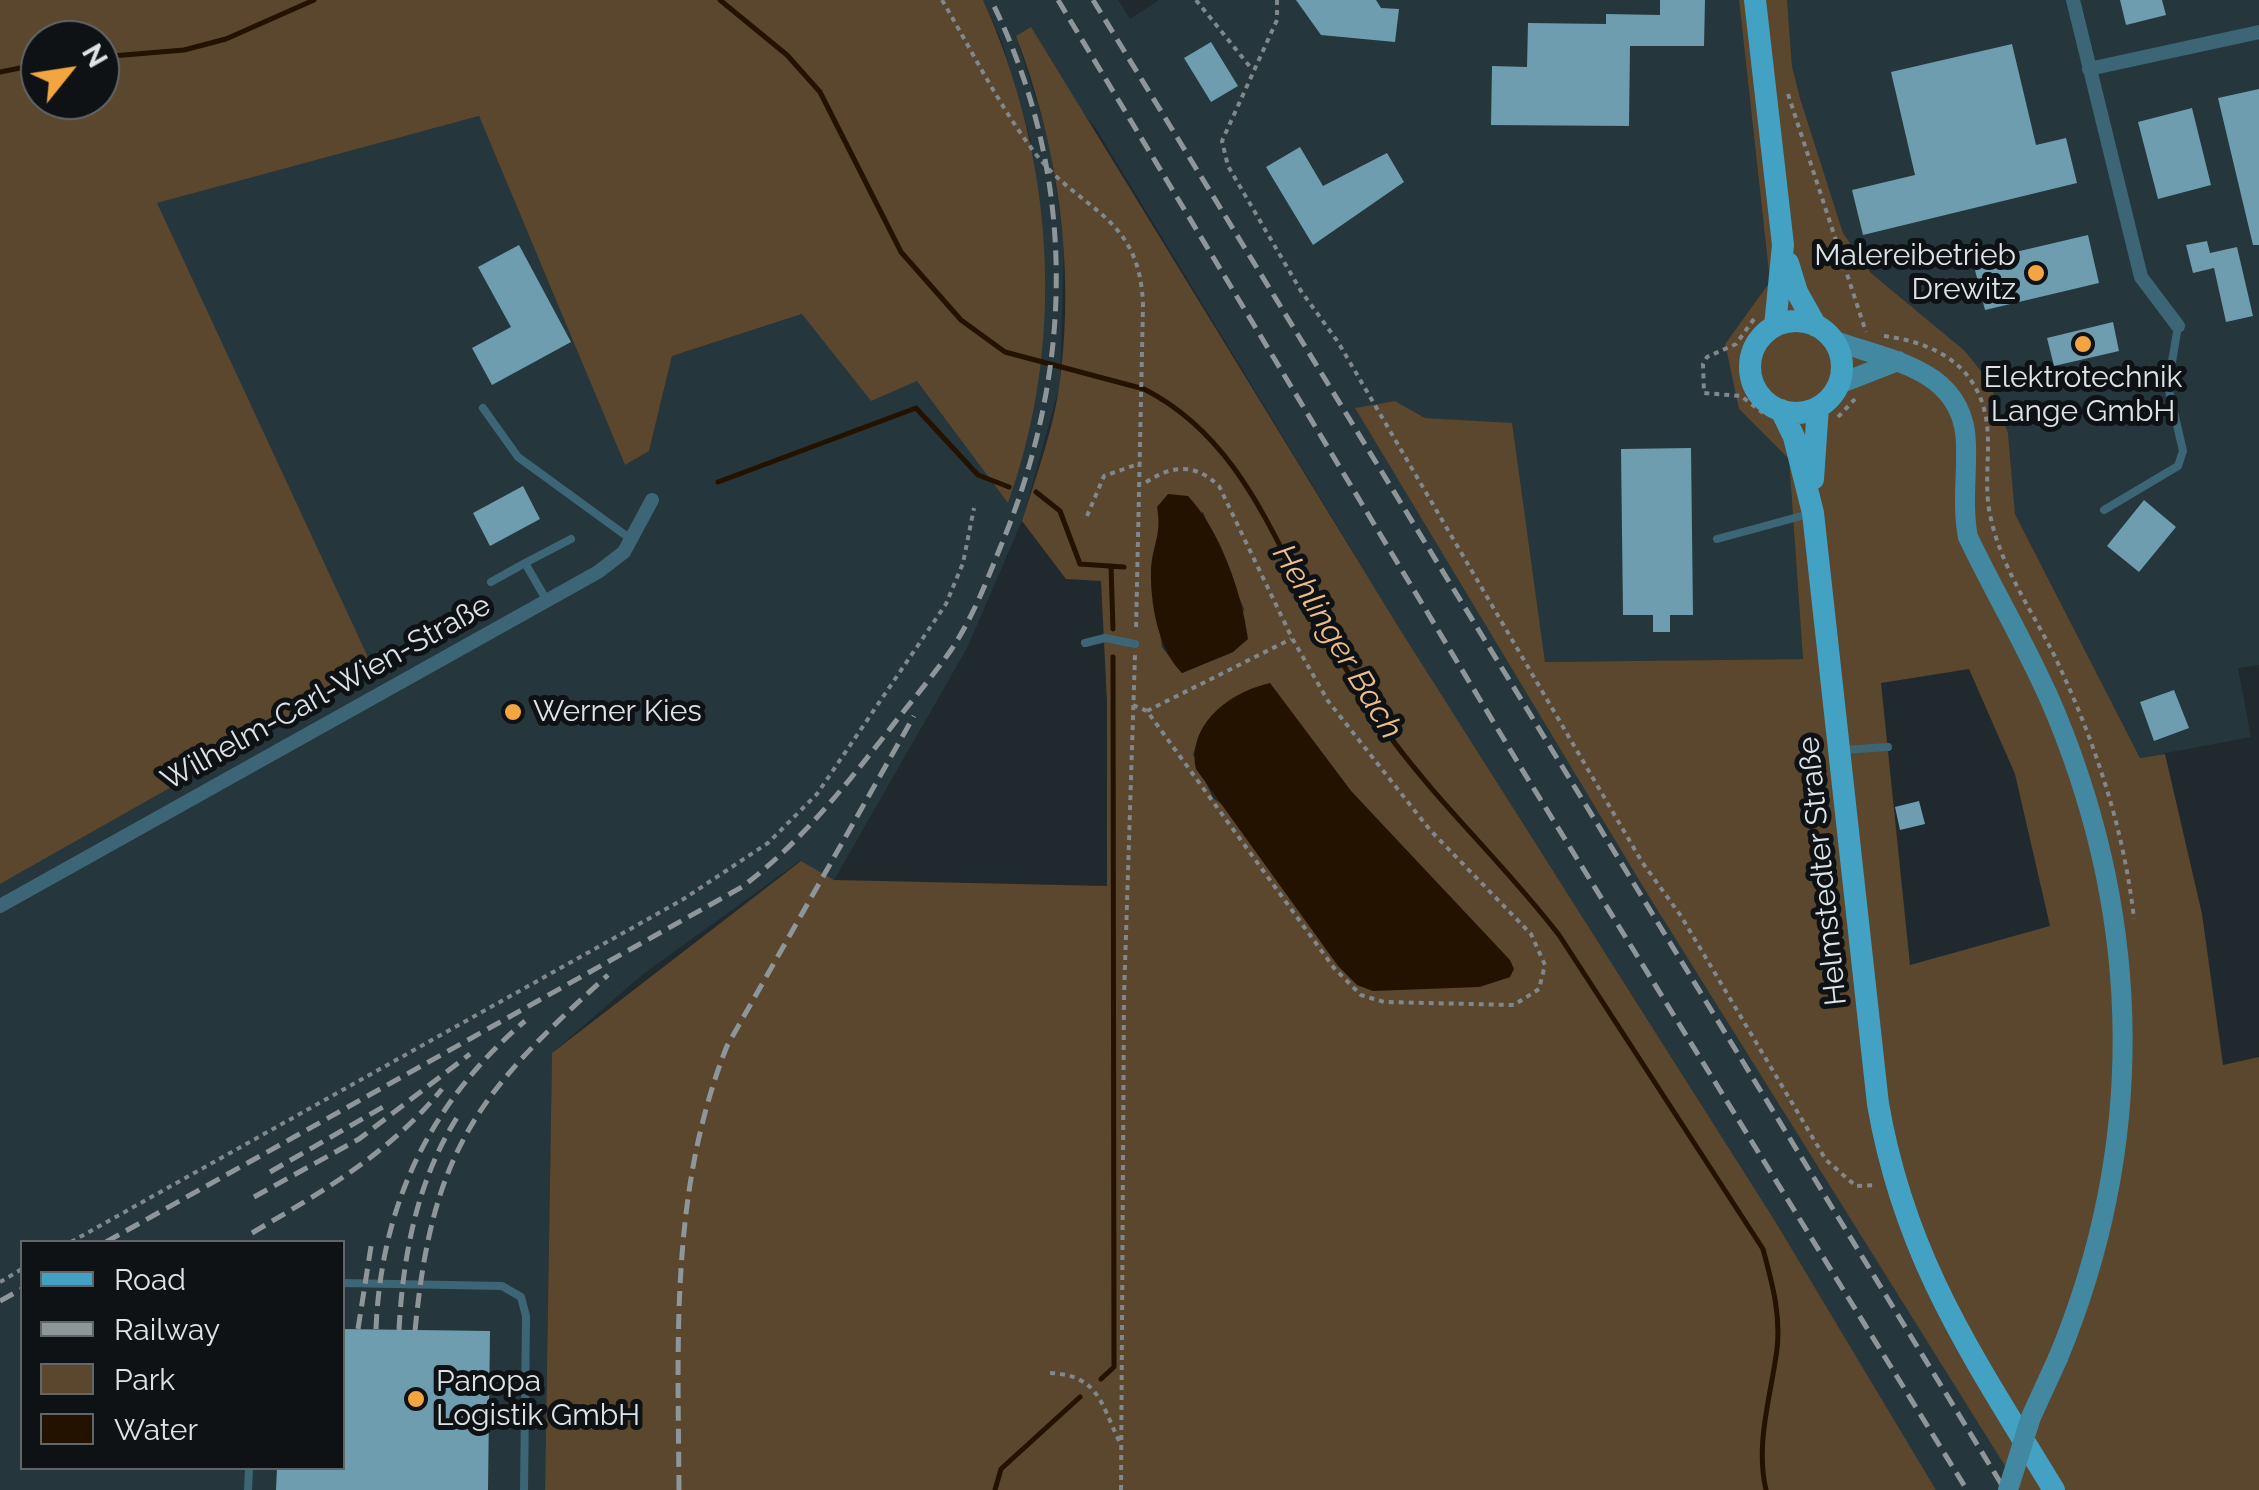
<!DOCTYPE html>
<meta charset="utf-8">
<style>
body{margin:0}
#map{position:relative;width:2259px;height:1490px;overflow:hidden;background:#202a2e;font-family:Raleway,sans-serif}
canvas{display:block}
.legend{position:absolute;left:20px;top:1240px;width:325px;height:230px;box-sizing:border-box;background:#0e1214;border:2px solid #616668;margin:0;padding:12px 18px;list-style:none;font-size:30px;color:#dde3e6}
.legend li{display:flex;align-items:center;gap:20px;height:50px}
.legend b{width:50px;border:2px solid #616668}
.north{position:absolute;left:20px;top:20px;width:100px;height:100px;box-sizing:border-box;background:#0e1214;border:2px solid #616668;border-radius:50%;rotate:60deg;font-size:28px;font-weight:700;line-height:40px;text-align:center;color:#dde3e6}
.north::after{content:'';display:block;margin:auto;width:35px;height:45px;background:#f2a541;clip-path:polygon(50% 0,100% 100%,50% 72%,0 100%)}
</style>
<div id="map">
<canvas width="2259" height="1490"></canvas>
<ul class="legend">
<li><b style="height:12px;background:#43a2c3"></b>Road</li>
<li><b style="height:12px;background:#8e9699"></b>Railway</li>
<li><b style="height:28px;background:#5b462e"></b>Park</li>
<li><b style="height:28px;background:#241200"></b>Water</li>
</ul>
<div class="north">N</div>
</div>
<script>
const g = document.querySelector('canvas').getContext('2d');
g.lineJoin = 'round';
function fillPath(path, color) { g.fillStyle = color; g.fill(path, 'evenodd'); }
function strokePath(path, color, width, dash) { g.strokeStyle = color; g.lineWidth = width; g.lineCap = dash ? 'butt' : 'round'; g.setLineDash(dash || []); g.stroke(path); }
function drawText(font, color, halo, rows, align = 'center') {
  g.font = font + ' Raleway,sans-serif'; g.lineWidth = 10; g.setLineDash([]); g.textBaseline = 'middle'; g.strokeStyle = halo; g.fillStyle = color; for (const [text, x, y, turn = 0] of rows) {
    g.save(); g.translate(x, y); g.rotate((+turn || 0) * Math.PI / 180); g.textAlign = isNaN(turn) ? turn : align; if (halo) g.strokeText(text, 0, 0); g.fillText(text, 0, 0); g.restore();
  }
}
fillPath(new Path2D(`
 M983 0H1118L1130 19 1159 0H1739L1770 283 1725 344 1739 409 1789 458 1803 659 1545 662 1511 424 1425 418 1395 401 1356 409 1645 890 2020 1490H1936L1775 1221 1401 631 1095 127 1016 36 1049 141 1064 244 1060 385 1022 521 967 648 834 880 800 861 643 974 552 1053 545 1490H0V884L375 672 156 203 479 116 625 465 649 451 672 356 803 314 871 401 1031 141 1002 42ZM22 1242H342V1468H22Z
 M1787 0H2259V665L2238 668 2251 737 2140 758 2015 514 2008 433 1989 381 1965 351 1871 273 1843 233 1800 98 1792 66Z`), '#25373c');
fillPath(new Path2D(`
 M0 0H983C1054 158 1067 339 1008 503L917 381 871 401 802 314 672 356 649 451 625 465 479 116 157 203 375 672 0 884ZM40 40H100V100H40Z
 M1739 0H1787L1792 66 1800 98 1843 233 1871 273 1965 351 1989 381 2008 433 2015 514 2140 758 2165 754 2202 914 2223 1065 2259 1057V1490H2020L1645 890 1355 408 1395 401 1425 418 1512 423 1545 662 1803 659 1789 459 1739 409 1725 344 1770 282ZM1969 669 2015 774 2050 926 1910 965 1881 683Z
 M1031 27 1401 631 1775 1221 1936 1490H545L552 1053 801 861 834 880 1107 886V702L1101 581 1066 579 1022 521C1036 476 1054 428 1060 381 1075 264 1058 146 1016 36ZM1203 512 1244 609 1233 652 1182 673 1162 647 1151 570 1161 527ZM1270 684 1351 791 1489 940 1510 977 1479 987 1213 798 1193 754 1203 728Z`), '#5b462e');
fillPath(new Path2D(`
 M1168 494 1188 496C1220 530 1242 593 1248 639L1233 652 1182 673C1158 649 1150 603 1151 569 1153 543 1162 535 1157 507Z
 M1270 683 1351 791 1510 960 1514 969 1510 977 1479 987 1373 991 1357 985 1338 966 1196 769C1187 724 1230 692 1270 683Z`), '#241200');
strokePath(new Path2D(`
 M720 0 787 55 820 92 901 252 961 320 1005 352 1144 389C1236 436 1269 528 1315 614 1338 657 1363 699 1391 738 1442 807 1506 866 1559 935L1763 1249C1772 1283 1781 1314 1777 1349 1771 1396 1755 1443 1766 1490
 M100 57 184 50 226 39 314 0
 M0 72 40 64
 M718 482 916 408 978 475 1009 487
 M1036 492 1060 511 1080 564 1124 567
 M1111 566 1113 629
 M1101 1379 1114 1367 1113 657
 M995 1490 1001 1469 1080 1397`), '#241200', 5);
fillPath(new Path2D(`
 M1296 0H1376L1381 8 1399 9 1395 42 1321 35Z
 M1660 0H1705L1704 46H1630L1629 126 1491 125 1492 66 1527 67 1528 23 1606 24V14L1660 15Z
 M2120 0H2162L2166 15 2126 25Z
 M1211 42 1238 86 1211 102 1184 58Z
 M2012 44 2036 145 2066 138 2077 183 1863 235 1852 190 1915 175 1891 72Z
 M2259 89V245H2253L2218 98Z
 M2192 108 2211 185 2158 199 2138 122Z
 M1300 147 1323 186 1387 153 1404 182 1313 245 1266 167Z
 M2088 235 2099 283 1985 310 1973 262Z
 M2207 241 2210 253 2237 247 2253 316 2226 322 2214 268 2193 273 2186 245Z
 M519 245 571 342 492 385 472 348 511 327 478 267Z
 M2113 322 2119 351 2054 366 2047 338Z
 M1691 448 1693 615H1670V632H1653V615H1623L1621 449Z
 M523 486 540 519 490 546 473 513Z
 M2144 500 2176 527 2139 572 2107 546Z
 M2174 690 2189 728 2154 741 2140 702Z
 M1919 801 1925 824 1900 830 1895 807Z
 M342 1329 490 1331 488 1490H276L277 1468H342Z`), '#6d9daf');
strokePath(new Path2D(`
 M942 0C972 51 999 106 1035 153 1080 212 1140 214 1143 305L1136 631
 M1196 0 1251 68
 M1277 0V20L1222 141 1228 166 1301 291 1338 342 1642 862 1681 916 1826 1160 1856 1186 1876 1185
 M1788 94 1866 332
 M1754 319 1736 344 1707 357 1703 364 1704 393 1741 396 1763 413
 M1884 336C1916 340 1951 352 1970 379 2002 424 1979 471 1991 519 2002 569 2033 612 2055 657 2094 739 2124 828 2134 919
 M1838 417 1855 399
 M1087 516 1104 476 1141 463
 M1133 705 1147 711 1334 968 1361 995 1384 1002 1514 1005 1539 989 1545 965 1531 934 1430 830 1328 701 1292 638 1219 486C1193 461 1169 466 1142 485
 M1147 711 1291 639
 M71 1242 682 900 768 843 817 794 946 604 963 563 974 508
 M0 1282 22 1269
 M1050 1373C1098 1375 1101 1403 1119 1441
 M1121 1490 1124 997 1135 655`), '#80888b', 4, [5, 5]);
strokePath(new Path2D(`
 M483 408 518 457 632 540
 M2104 510 2178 466 2183 451 2168 386 2178 326
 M1717 539 1809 514
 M491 582 525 563
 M547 601 525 563 571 539
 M1085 643 1105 638 1135 644
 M1843 750 1888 747
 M342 1283 502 1286 521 1297 526 1316 524 1490
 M248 1490 249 1468`), '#3c6676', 8);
strokePath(new Path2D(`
 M2073 0 2141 277 2178 326
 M2089 69 2259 32
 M0 906 598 572 624 552 652 500`), '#3c6676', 14);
strokePath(new Path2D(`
 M1833 340C1889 361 1965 368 1966 445 1967 476 1962 506 1968 537 1996 596 2031 653 2056 714 2143 925 2146 1146 2058 1358
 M1839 384 1898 361`), '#4288a1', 20);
strokePath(new Path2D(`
 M1755 0 1783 245 1775 326
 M1788 263 1797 292 1816 326
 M1750 367a46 46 0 1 1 92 0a46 46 0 1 1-92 0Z
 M1781 410 1794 437 1813 513 1878 1104C1905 1260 1974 1358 2054 1490
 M1813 479 1818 407`), '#43a2c3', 22);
strokePath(new Path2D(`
 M1058 0 1526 776 1967 1490
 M1093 0 2005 1490
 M270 1172 383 1107
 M254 1197 359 1139 470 1054
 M252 1233C323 1191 389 1154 442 1089
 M106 1242 742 887C800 843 841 791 886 734 907 706 931 679 951 650 972 619 986 583 1000 548 1075 370 1078 175 991 0
 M0 1301 22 1289
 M358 1329 372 1240
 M376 1329C381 1205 430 1102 525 1021
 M399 1330C403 1255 417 1180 458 1116
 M415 1331C432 1151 477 1093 608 975
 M679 1490C678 1338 670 1190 727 1046L914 716`), '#8e9699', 5, [15, 8]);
strokePath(new Path2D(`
 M2008 1490 2031 1417 2058 1358`), '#4288a1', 20);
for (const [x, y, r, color] of [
 [2036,273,10,"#f2a541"],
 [2083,344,10,"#f2a541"],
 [513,712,10,"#f2a541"],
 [416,1399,10,"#f2a541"]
]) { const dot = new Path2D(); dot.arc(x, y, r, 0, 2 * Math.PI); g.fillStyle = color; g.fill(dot); strokePath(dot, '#0e1214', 4); }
drawText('30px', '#dde3e6', '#0e1214', [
 ["Malereibetrieb",2016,256,"right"],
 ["Drewitz",2016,290,"right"],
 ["Elektrotechnik",2083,378,"center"],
 ["Lange GmbH",2083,412,"center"],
 ["Werner Kies",533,712],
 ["Panopa",436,1382],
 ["Logistik GmbH",436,1416]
], 'left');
drawText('30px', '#dde3e6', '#0e1214', [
 ["Wilhelm-Carl-Wien-Straße",326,693,-29],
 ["Helmstedter Straße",1823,871,-96]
]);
drawText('italic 32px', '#eebe89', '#0e1214', [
 ["Hehlinger Bach",1337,642,59]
]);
</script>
